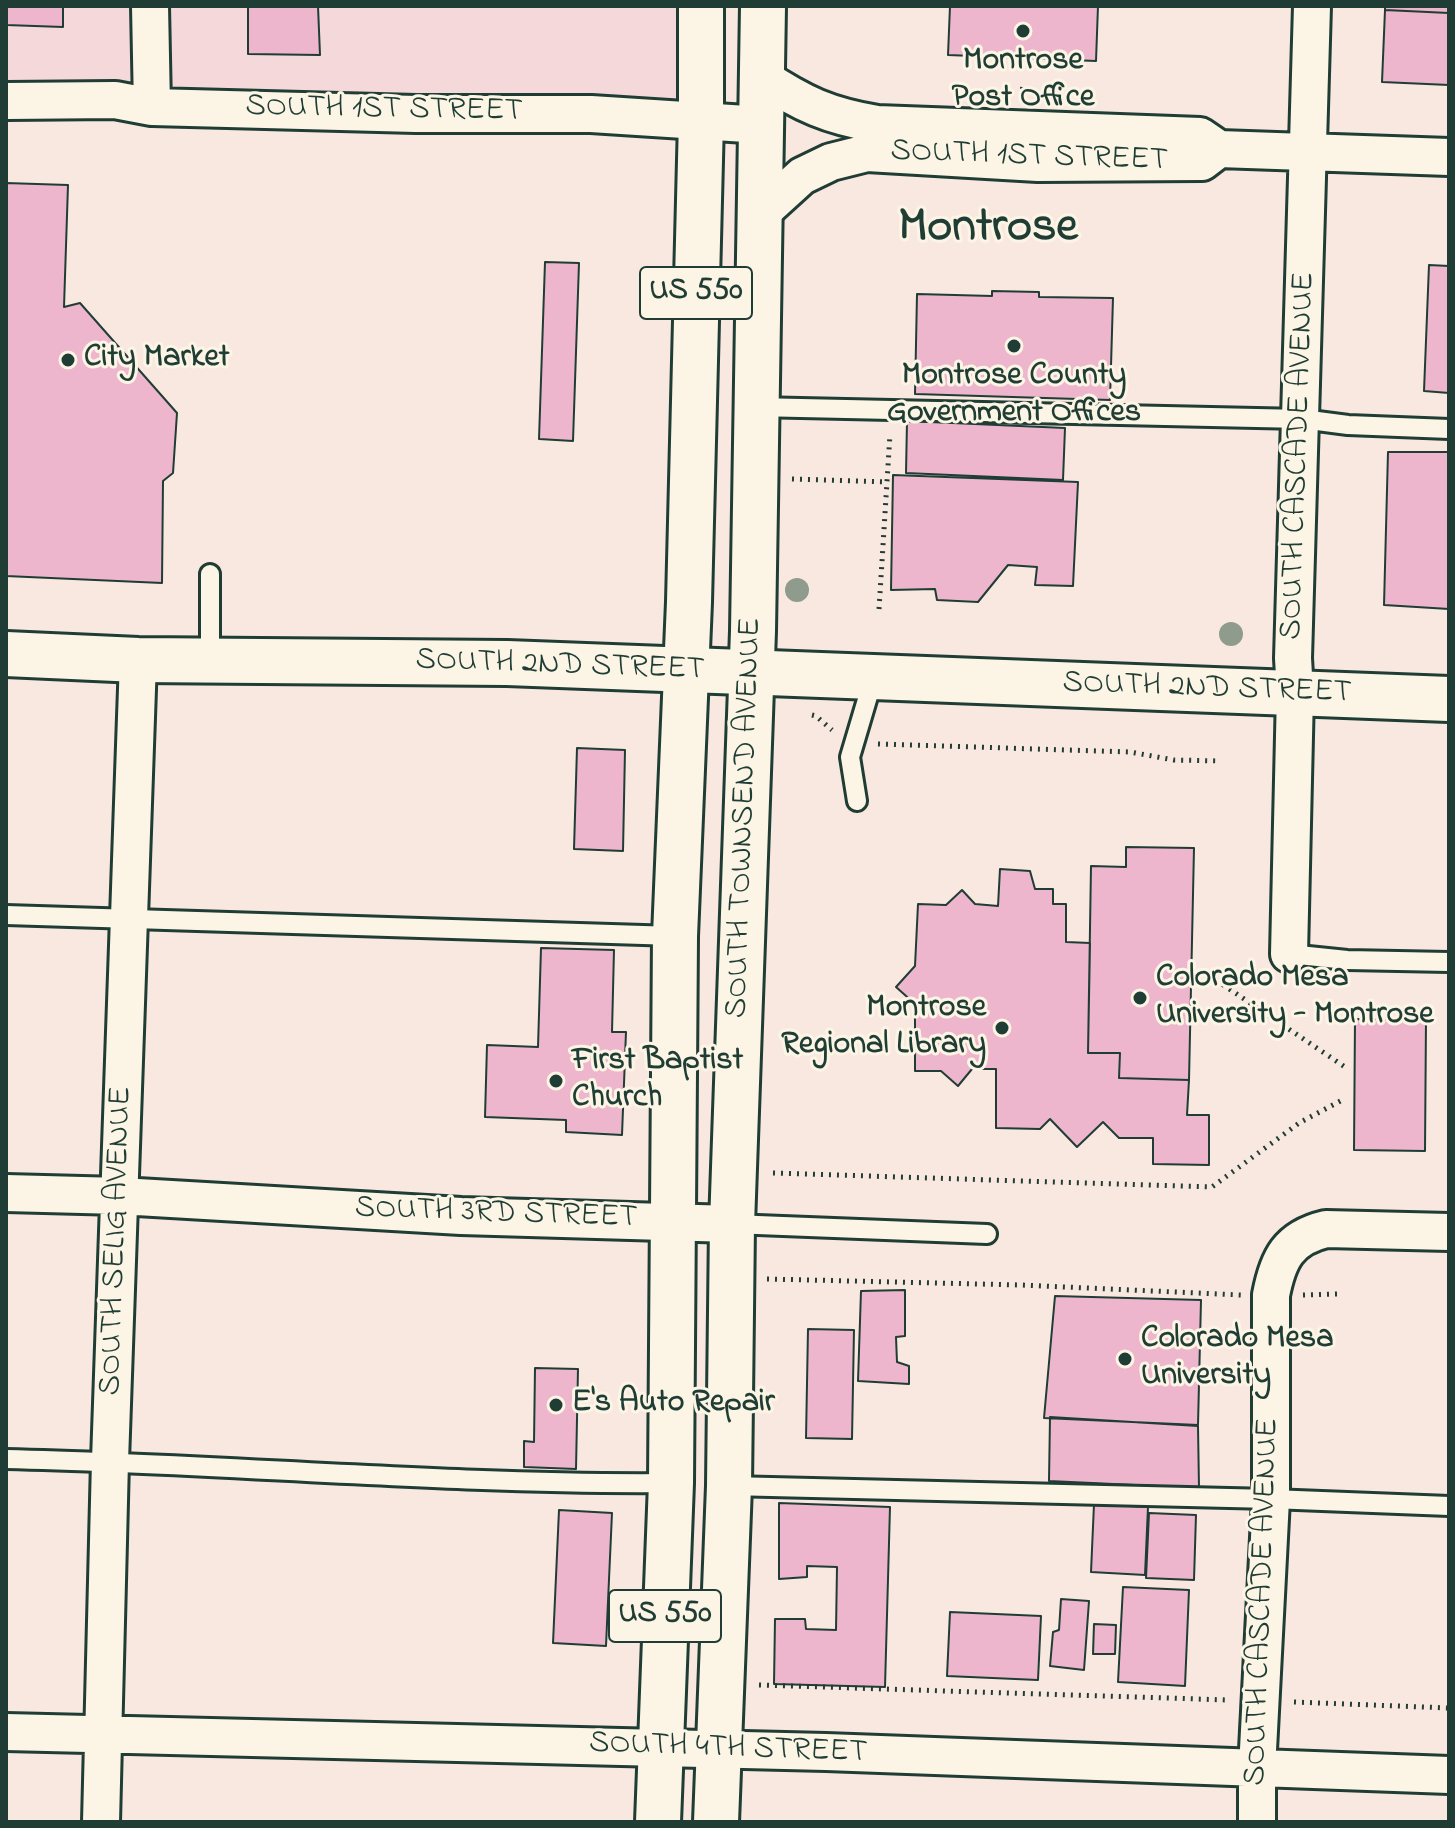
<!DOCTYPE html>
<style>
body{margin:0}
#map{position:relative;width:1455px;height:1828px;overflow:hidden;background:#f9e8e0;font-family:"Indie Flower",sans-serif}
canvas{display:block}
.frame{position:absolute;inset:0;border:8px solid #1f3d34;pointer-events:none}
</style>
<div id="map">
<canvas width="1455" height="1828"></canvas>
<div class="frame"></div>
</div>
<script>
const g = document.querySelector('canvas').getContext('2d');
g.lineJoin = 'round';
function fillPath(path, color) { g.fillStyle = color; g.fill(path, 'evenodd'); }
function strokePath(path, color, width, dash) { g.strokeStyle = color; g.lineWidth = width; g.lineCap = dash ? 'butt' : 'round'; g.setLineDash(dash || []); g.stroke(path); }
function drawText(font, color, halo, rows, align = 'center') {
  g.font = font + ' "Indie Flower",sans-serif'; g.lineWidth = 6; g.setLineDash([]); g.textBaseline = 'middle'; g.strokeStyle = halo; g.fillStyle = color; for (const [text, x, y, turn = 0] of rows) {
    g.save(); g.translate(x, y); g.rotate((+turn || 0) * Math.PI / 180); g.textAlign = isNaN(turn) ? turn : align; if (halo) g.strokeText(text, 0, 0); g.fillText(text, 0, 0); g.restore();
  }
}
fillPath(new Path2D(`
 M6 6H702L701 120 6 104Z`), '#f5d9da');
const building = new Path2D(`
 M6 6H63V27L6 25Z
 M248 6H318L320 55 248 54Z
 M950 6H1098L1096 61 948 55Z
 M1385 6H1449V13L1385 10Z
 M1385 10 1449 13V85L1382 82Z
 M6 183 68 185 64 307 80 303 177 413 173 473 163 481 162 583 6 576Z
 M545 262 579 263 573 441 539 439Z
 M1429 265 1449 266V393L1424 391Z
 M992 291 1039 292V297L1113 298 1110 400 915 394 917 294 992 296Z
 M907 421 1065 428 1063 480 906 473Z
 M1388 452H1449V609L1384 605Z
 M893 475 1078 482 1073 586 1035 585 1037 567 1008 565 978 602 937 600 935 589 891 590Z
 M577 748 625 750 623 851 574 849Z
 M1126 847 1194 848 1189 1080 1119 1078 1120 1053H1088L1091 866 1126 867Z
 M1000 869 1030 871 1035 889H1053V904H1066V942L1090 943 1088 1053H1120L1119 1078 1189 1080 1187 1115H1209V1165L1153 1164V1138H1119L1103 1122 1077 1147 1050 1119 1040 1129 996 1128V1069H972L958 1086 941 1071H915V1004L896 987 915 966 918 904 946 905 962 890 975 904 998 906Z
 M541 948 614 950 612 1032H626L622 1135 566 1132V1120L485 1117 487 1045 538 1047Z
 M1355 1019 1426 1020 1425 1151 1354 1150Z
 M905 1290V1336L896 1337 897 1362 909 1366V1384L858 1381 861 1291Z
 M1055 1296 1201 1300 1198 1425 1044 1418Z
 M808 1329 854 1330 852 1439 806 1438Z
 M535 1368 578 1369 576 1469 524 1467V1441L534 1442Z
 M1050 1417 1198 1426 1199 1488 1049 1481Z
 M779 1503 890 1507 885 1687 774 1684 775 1619H805L806 1629 836 1630 837 1567 807 1566V1577L779 1579Z
 M1094 1504 1148 1507 1145 1575 1091 1572Z
 M559 1510 612 1513 606 1646 553 1643Z
 M1149 1513 1196 1515 1194 1580 1146 1578Z
 M1123 1587 1189 1590 1185 1686 1118 1682Z
 M1061 1599 1089 1601 1084 1670 1050 1666 1053 1632 1059 1630Z
 M950 1612 1041 1616 1038 1680 947 1676Z
 M1094 1624 1116 1625 1115 1654H1093Z`);
fillPath(building, '#edb6cd');
strokePath(building, '#1f3d34', 2);
const service = new Path2D(`
 M755 407 1302 419 1348 425 1449 429
 M210 574V660
 M857 801 850 757 874 676
 M6 915 675 936
 M1289 954 1347 960 1449 962
 M732 1224 987 1234
 M6 1459C228 1464 449 1485 671 1483
 M729 1486 1271 1499 1449 1506`);
const minor = new Path2D(`
 M150 6 152 107
 M762 77C802 104 829 116 877 124L1200 136 1219 149 1449 157
 M6 101 115 100 152 107 416 114H591L762 125
 M758 216 802 176 831 162 867 153 1038 163 1202 162 1219 149
 M1289 954 1295 693 1293 658 1312 6
 M6 1193 120 1196 461 1216 732 1224
 M6 1732 826 1752 1449 1775
 M101 1822 110 1461 138 660
 M1257 1822V1769L1271 1499V1295C1278 1259 1288 1238 1326 1229L1449 1232`);
const tertiary = new Path2D(`
 M6 654 138 660 507 663 1449 699`);
const trunk = new Path2D(`
 M658 1822 671 1483 675 936 689 602 701 120V6
 M716 1822 729 1486 732 1224 753 631 763 6`);
strokePath(service, '#1f3d34', 24);
strokePath(minor, '#1f3d34', 42);
strokePath(tertiary, '#1f3d34', 50);
strokePath(trunk, '#1f3d34', 50);
strokePath(new Path2D(`
 M1022 97 1023 81
 M792 479 887 482
 M879 609 890 434
 M812 715 816 716 832 730
 M878 744 1130 752 1174 760 1221 761
 M1216 980 1345 1067
 M773 1173 1212 1187 1299 1123 1344 1099
 M767 1279 1021 1285 1241 1295
 M1303 1295 1338 1294
 M759 1685 1228 1700
 M1294 1702 1449 1708`), '#1f3d34', 5, [2, 6]);
strokePath(service, '#fcf5e5', 18);
strokePath(minor, '#fcf5e5', 36);
strokePath(tertiary, '#fcf5e5', 44);
strokePath(trunk, '#fcf5e5', 44);
g.fillStyle = '#8f9b8d';
for (const [x, y] of [
 [797,590],
 [1231,634]
]) { g.beginPath(); g.arc(x, y, 12, 0, 2 * Math.PI); g.fill(); }
for (const [x, y, r, color] of [
 [1023,31,8,"#1f3d34"],
 [1014,346,8,"#1f3d34"],
 [68,360,8,"#1f3d34"],
 [1140,998,8,"#1f3d34"],
 [1002,1028,8,"#1f3d34"],
 [556,1081,8,"#1f3d34"],
 [1125,1359,8,"#1f3d34"],
 [556,1405,8,"#1f3d34"]
]) { const dot = new Path2D(); dot.arc(x, y, r, 0, 2 * Math.PI); g.fillStyle = color; g.fill(dot); strokePath(dot, '#fcf5e5', 3); }
for (const [x, y, w] of [
 [696,293,112],
 [665,1616,112]
]) { const box = new Path2D(); box.roundRect(x - w / 2, y - 26, w, 52, 6); g.fillStyle = '#fcf5e5'; g.fill(box); strokePath(box, '#1f3d34', 2); }
drawText('bold 30px', '#1f3d34', null, [
 ["US 550",696,293],
 ["US 550",665,1616]
]);
drawText('bold 32px', '#1f3d34', '#fcf5e5', [
 ["Montrose",1023,63,"center"],
 ["Post Office",1023,100,"center"],
 ["City Market",84,360],
 ["Montrose County",1014,378,"center"],
 ["Government Offices",1014,415,"center"],
 ["Colorado Mesa",1156,980],
 ["University - Montrose",1156,1017],
 ["Montrose",986,1010,"right"],
 ["Regional Library",986,1047,"right"],
 ["First Baptist",572,1063],
 ["Church",572,1100],
 ["Colorado Mesa",1141,1341],
 ["University",1141,1378],
 ["E's Auto Repair",572,1405]
], 'left');
drawText('32px', '#1f3d34', '#fcf5e5', [
 ["SOUTH 1ST STREET",384,111,1],
 ["SOUTH 1ST STREET",1029,158,2],
 ["SOUTH CASCADE AVENUE",1300,456,-88],
 ["SOUTH 2ND STREET",560,667,2],
 ["SOUTH 2ND STREET",1207,690,2],
 ["SOUTH TOWNSEND AVENUE",746,818,-88],
 ["SOUTH 3RD STREET",496,1215,2],
 ["SOUTH SELIG AVENUE",118,1241,-88],
 ["SOUTH CASCADE AVENUE",1264,1602,-88],
 ["SOUTH 4TH STREET",728,1750,2]
]);
drawText('bold 48px', '#1f3d34', '#fcf5e5', [
 ["Montrose",988,231]
]);
</script>
